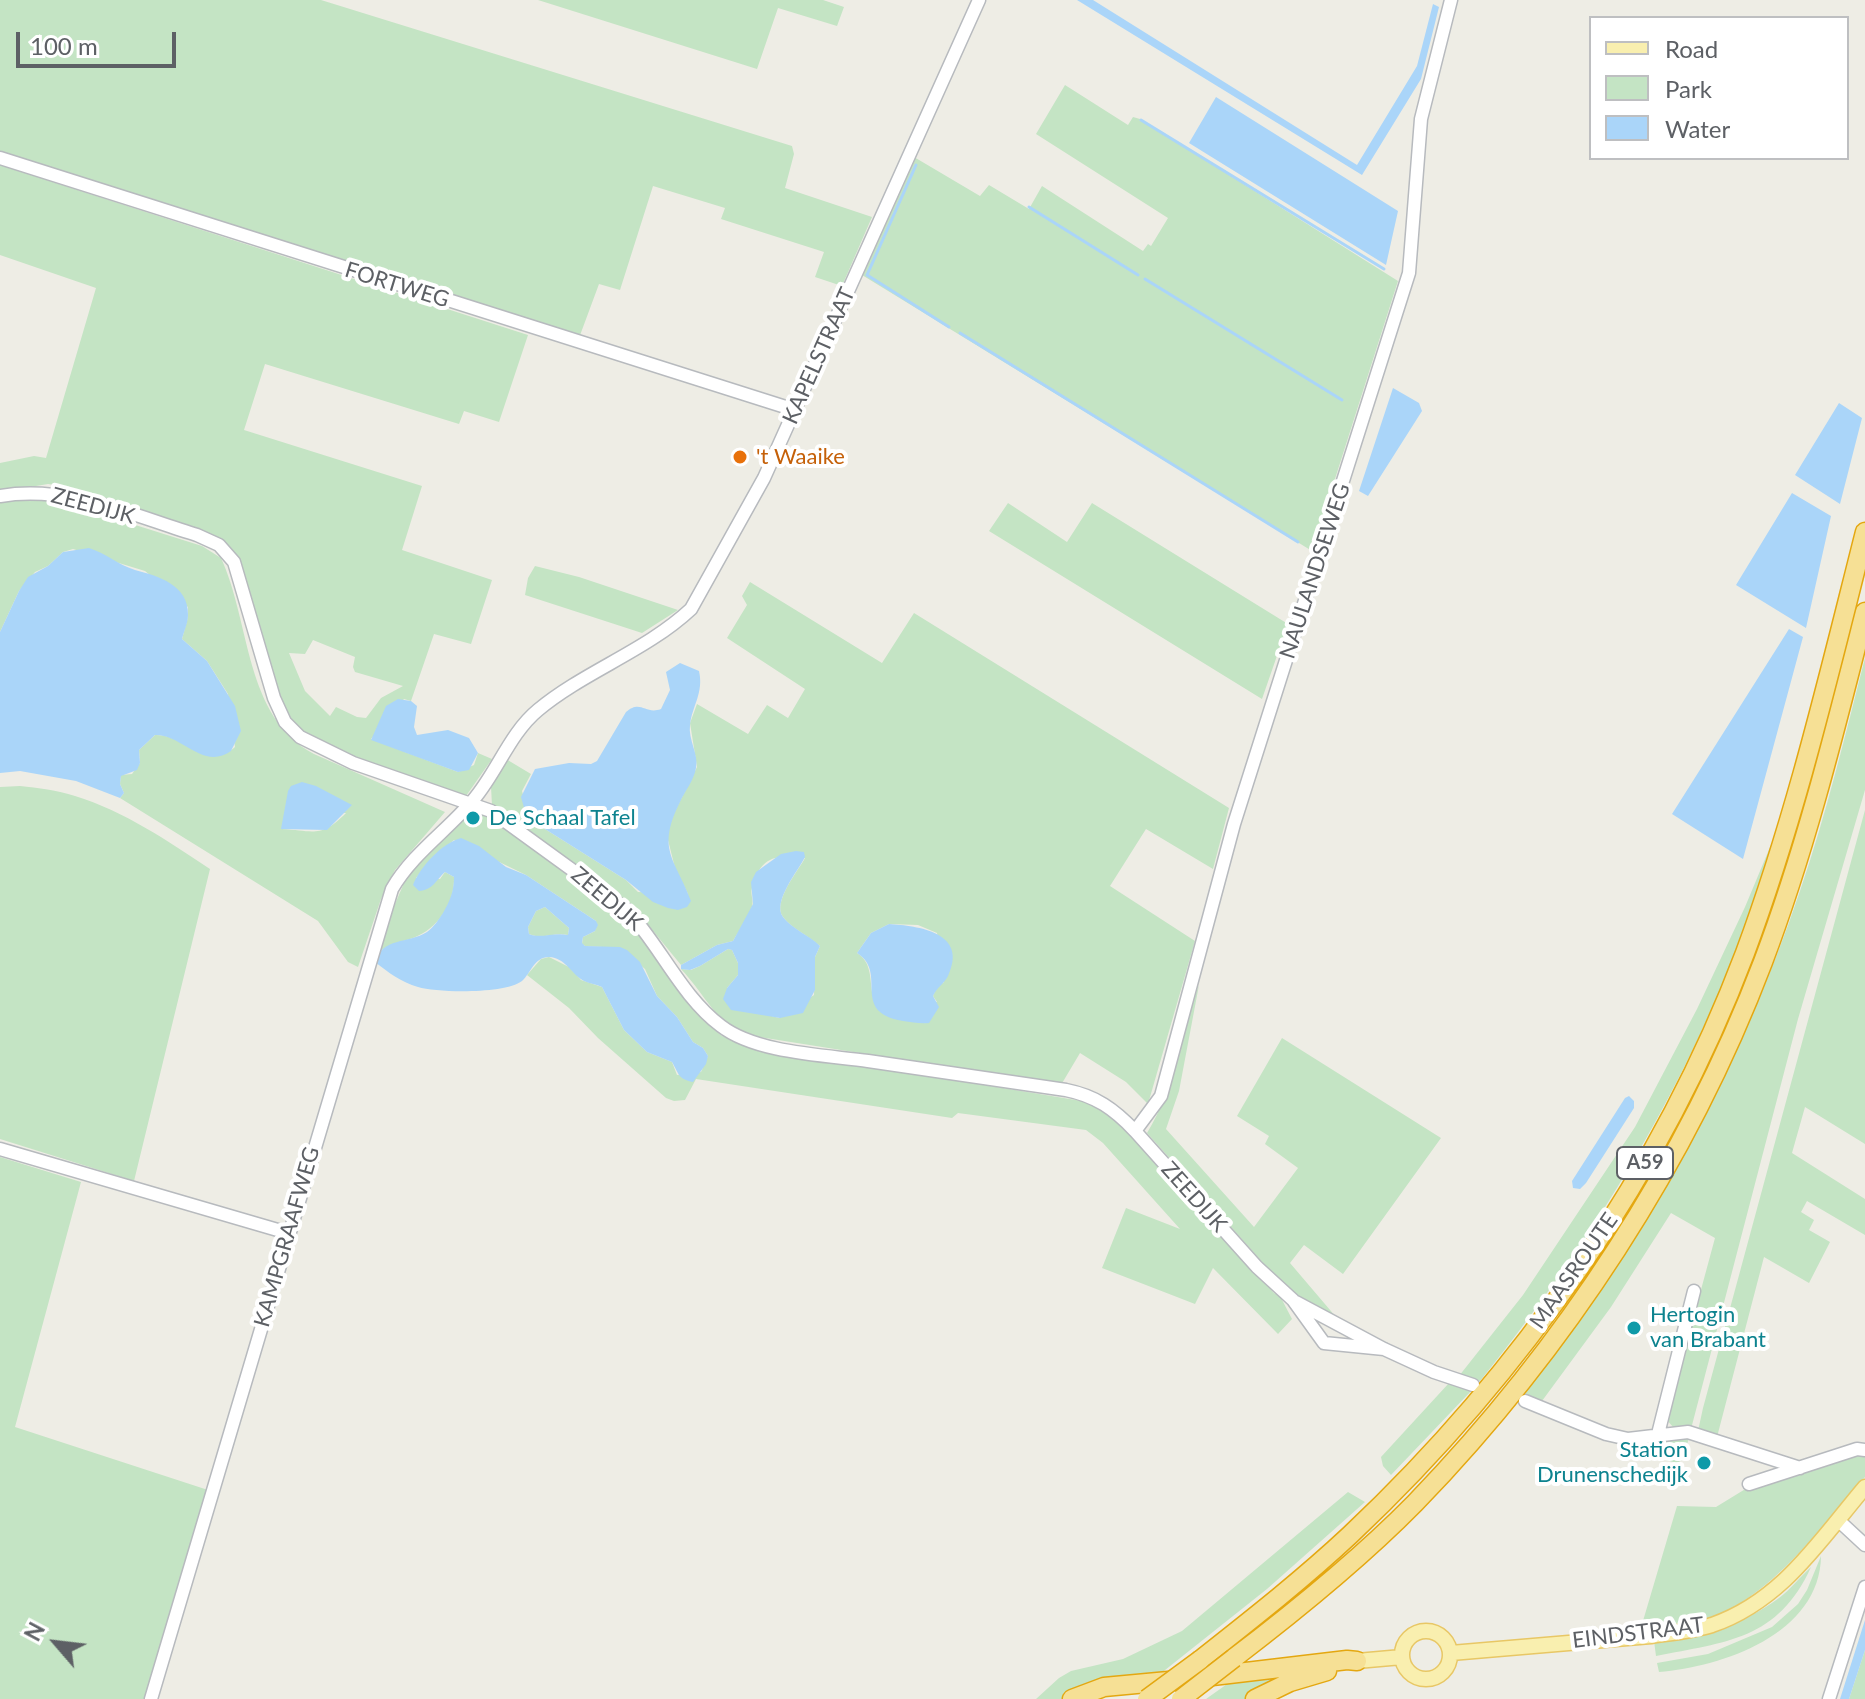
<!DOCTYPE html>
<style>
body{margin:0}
#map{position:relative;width:1865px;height:1699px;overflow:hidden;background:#eeede5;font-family:Lato,sans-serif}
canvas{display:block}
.legend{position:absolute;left:1589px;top:16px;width:260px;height:144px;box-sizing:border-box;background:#fff;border:2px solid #bebfc1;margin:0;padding:10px 14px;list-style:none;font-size:24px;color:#5d6065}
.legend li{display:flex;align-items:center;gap:16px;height:40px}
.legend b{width:40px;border:2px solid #bebfc1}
.north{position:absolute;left:16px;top:1603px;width:80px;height:80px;-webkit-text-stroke:6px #fff;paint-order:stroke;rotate:298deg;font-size:22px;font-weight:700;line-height:32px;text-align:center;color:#5d6065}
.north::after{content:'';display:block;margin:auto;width:28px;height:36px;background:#5d6065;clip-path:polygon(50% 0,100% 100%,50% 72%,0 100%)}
.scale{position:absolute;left:16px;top:32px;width:160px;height:36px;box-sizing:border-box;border:4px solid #5d6065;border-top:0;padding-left:10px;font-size:24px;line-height:28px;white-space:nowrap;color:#5d6065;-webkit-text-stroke:6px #fff;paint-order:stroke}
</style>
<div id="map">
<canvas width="1865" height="1699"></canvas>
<ul class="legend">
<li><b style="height:10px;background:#f9efaf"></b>Road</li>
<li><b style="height:22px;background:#c4e4c4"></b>Park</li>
<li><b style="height:22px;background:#aad5f9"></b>Water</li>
</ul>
<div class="north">N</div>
<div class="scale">100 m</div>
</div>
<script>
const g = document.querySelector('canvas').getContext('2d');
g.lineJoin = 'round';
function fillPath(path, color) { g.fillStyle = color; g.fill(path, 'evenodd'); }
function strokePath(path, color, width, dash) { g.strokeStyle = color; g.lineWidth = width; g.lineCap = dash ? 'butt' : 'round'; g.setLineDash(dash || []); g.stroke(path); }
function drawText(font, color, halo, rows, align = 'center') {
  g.font = font + ' Lato,sans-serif'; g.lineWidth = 8; g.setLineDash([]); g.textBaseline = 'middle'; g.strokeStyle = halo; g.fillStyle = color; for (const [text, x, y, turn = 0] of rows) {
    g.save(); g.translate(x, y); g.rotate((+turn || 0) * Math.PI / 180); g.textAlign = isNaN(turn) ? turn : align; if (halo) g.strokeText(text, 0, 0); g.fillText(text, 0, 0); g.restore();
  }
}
fillPath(new Path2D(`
 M0 0H321L792 146 794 154 785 188 872 217 842 286 815 277 824 252 721 219 725 208 653 186 620 290 599 284 579 338 0 151Z
 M538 0H823L844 7 837 26 778 8 757 69Z
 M1065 85 1128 125 1133 117 1140 119 1398 281 1312 551 862 275 914 157 980 196 989 185 1029 209 1042 186 1143 251 1148 244 1151 246 1168 218 1036 134Z
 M0 165 528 335 499 422 464 411 459 424 265 364 244 430 422 486 402 550 492 580 471 644 434 634 411 701 404 699 371 739 458 772 474 765 478 753 492 759 466 796 457 795 322 745 303 734 287 720 235 559 143 514 62 486 48 484 0 492V463L34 456 46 458 96 288 0 255ZM313 640 355 657 353 667 355 672 403 686 381 698 366 718 357 717 336 707 330 716 305 691 289 653 305 654Z
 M22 499 56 500 202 546 221 558C251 623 244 717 314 754L445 812 395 870 381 899 358 967 348 962 318 921 120 798 124 793 120 784 121 775 132 774 140 763 139 750 155 735C184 734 210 771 235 747L228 694 207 661 182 639 188 617V607L145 571 73 549 63 552 48 566 35 572 19 591 0 632V503ZM285 813H346C321 838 315 831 282 829Z
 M1008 503 1067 542 1092 503 1288 624 1262 699 989 531Z
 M535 566 579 577 678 610 642 633 525 595 528 578Z
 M750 582 882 663 914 613 1229 808 1213 869 1146 829 1110 886 1195 941 1148 1104 1126 1082 1080 1053 1061 1085 753 1036C712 1021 709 999 681 969L691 970 700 966 728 949 732 950 738 963V975L727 988 761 1013 779 1018 814 995 815 957 820 946C809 936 792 929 783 917 772 902 798 871 805 858 777 854 760 856 752 888 750 894 754 900 752 907 749 919 739 930 733 941L717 945 681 965 640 915 619 896 492 805 491 787 506 759 531 774 522 791 530 819 537 824 626 880 638 892 688 894 675 868 667 836 669 823 697 767 690 723 697 704 748 734 767 705 788 718 805 689 727 638 747 605 742 596ZM889 924 918 925 937 933 944 982 937 987 933 996 937 1002 872 992C870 976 871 962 857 953L871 933Z
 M1865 658V790L1798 1019 1691 1429 1673 1427 1666 1419 1715 1238 1671 1213 1611 1307 1542 1401 1522 1392C1641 1243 1739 1073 1800 891 1826 815 1845 736 1865 658Z
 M20 786C38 788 57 790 75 796 124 811 168 841 210 869L134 1181 0 1139V787Z
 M1865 810V1144L1805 1107 1792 1153 1865 1199V1235L1807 1201 1801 1212 1814 1220 1809 1230 1830 1242 1809 1283 1764 1257 1717 1437 1698 1431 1703 1408Z
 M475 813 485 815 614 906 634 927 704 1021 722 1036 747 1046 1082 1101 1105 1110 1140 1141 1274 1293 1280 1296 1292 1319 1278 1334 1213 1268 1195 1304 1102 1268 1126 1208 1180 1229 1103 1143 1086 1130 958 1113 952 1118 696 1079 685 1100 674 1101 666 1098 598 1038 569 1008 527 975 541 959 549 957 571 968 581 980 602 987 624 1030 647 1052 672 1062 677 1075 701 1072 708 1056 703 1048 693 1042 677 1017 657 996 645 969 620 948 585 946 582 944 583 937 595 931 596 921 526 875 454 840 432 858 416 878 440 879 445 872 454 877C455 903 438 929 413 938 399 943 389 943 378 953L386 925 407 876 463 817Z
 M1778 828C1720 1031 1612 1218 1480 1381L1459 1376 1523 1295 1635 1127 1697 1009 1745 907Z
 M545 907 569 928 568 935C554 932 542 940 529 934L528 927 536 911Z
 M1199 985 1179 1091 1166 1129 1254 1227 1298 1168 1265 1144 1269 1136 1237 1116 1282 1038 1441 1138 1343 1274 1304 1245 1290 1263 1336 1317 1288 1291 1147 1133C1175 1088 1181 1034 1199 985Z
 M0 1157 81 1182 15 1427 208 1490 147 1699H0Z
 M1449 1383 1472 1390 1391 1475 1383 1466 1381 1457Z
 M1689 1438 1682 1460 1677 1463 1643 1454 1607 1440Z
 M1855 1452 1865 1454V1477C1818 1530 1771 1599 1701 1622 1683 1628 1660 1628 1640 1631L1677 1506 1716 1507 1747 1488Z
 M1348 1492 1365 1502 1267 1589 1155 1678 1062 1699H1036L1059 1678 1071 1671 1123 1659 1182 1631Z
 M1821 1556C1820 1634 1722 1667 1659 1672L1657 1663 1708 1654 1772 1627 1798 1604 1807 1590Z
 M1811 1567C1778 1640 1726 1642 1656 1656L1654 1641C1697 1639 1744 1624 1779 1598 1790 1590 1800 1577 1811 1567Z
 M1865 1650V1699H1849Z
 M1329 1666 1248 1699H1206L1237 1677Z`), '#c4e4c4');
fillPath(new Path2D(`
 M1077 0H1093L1357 165 1417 66 1433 4 1439 7 1421 79 1362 175Z
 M1216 97 1398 211 1386 265 1189 143Z
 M1393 388 1419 403 1422 411 1368 496 1359 491Z
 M1839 403 1862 418 1840 504 1795 475Z
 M1792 493 1831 516 1806 628 1736 585Z
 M89 548C105 553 119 565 135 570 158 576 189 585 188 615 188 623 184 631 182 639L207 661 235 706 241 731 231 751C203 771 182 734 155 735L139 750 140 763 137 770 121 776 120 784 124 793 120 798 76 781 20 771 0 773V632L19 591 28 577 48 566 63 552Z
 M1789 629 1803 637 1743 859 1672 814Z
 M680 663 699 671C704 693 692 706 690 725 688 740 699 754 696 768 694 780 685 791 680 802 656 850 675 858 691 901L687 907 678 910 668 908 653 902 626 880 537 824 525 811 521 797 535 769 569 763 591 764 597 761 626 712C641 699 645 715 661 709L670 690 666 672Z
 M398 699 411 701 417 706 414 727 417 735 448 730 469 738 478 753 469 770 458 772 371 740 386 706Z
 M302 782 316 786 352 805 327 830 281 829 288 791 291 786Z
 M461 838 479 846 506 867 526 875 596 921 598 925 595 931 583 937 582 943 585 946 620 947 627 950 640 962 657 996 677 1017 693 1042 703 1048 708 1056 706 1064 693 1082C678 1079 679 1074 672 1062L647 1052 624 1030 602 987C596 984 590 984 584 981 571 974 566 958 549 957 534 957 531 973 522 981 505 994 438 993 418 987 401 982 389 973 375 962 382 937 408 944 427 932 434 927 439 919 443 913 450 901 454 891 454 877L445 872C436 880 433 890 419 891L413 885C420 867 442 843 461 838ZM545 907 569 928 568 935C553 932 541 939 529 934L528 927 536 911Z
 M796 851 804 852 805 857C798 871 772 902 783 917 792 929 809 935 820 946L815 957V990L803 1013 780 1018 731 1010 723 999 727 988 738 975V963L732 950 728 949 700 966 690 970 681 969V965L717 945 733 941 753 904 751 882 756 872 781 854Z
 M889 924C918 926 969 932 948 976 944 984 937 987 933 996L939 1007 929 1023C920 1024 912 1022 903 1021 849 1012 889 973 857 953L871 933Z
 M1629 1096 1634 1101V1108L1586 1183 1580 1189 1573 1188 1572 1181 1625 1098Z
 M1865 1620V1650L1849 1699H1840Z`), '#aad5f9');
strokePath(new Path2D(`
 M1141 120 1384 269
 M916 165 867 275 949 327
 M1029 207 1138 275
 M1145 279 1342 400
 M960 333 1298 542`), '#aad5f9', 3);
const minor = new Path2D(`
 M0 158 795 410
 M0 496C67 484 134 516 197 535L219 545 234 562 274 698 285 722 300 737 353 763 491 811 626 909C660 945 681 996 721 1026 756 1053 824 1055 868 1061 934 1071 1000 1080 1066 1090 1096 1096 1114 1109 1135 1131L1257 1267 1293 1300 1324 1343 1384 1349
 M1135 1131 1161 1096 1234 824 1409 273 1421 119 1451 0
 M0 1149 288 1233
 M1296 1302 1384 1349 1434 1372 1473 1385
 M1525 1401 1606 1434 1628 1439 1688 1432 1800 1468
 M1658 1434 1694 1291
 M1749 1484 1857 1449 1865 1450
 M1838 1520 1865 1545
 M151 1699 392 889C413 853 447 831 474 799 497 772 510 733 538 710 585 671 646 651 691 609L764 478 979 0
 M1829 1699 1865 1587`);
const major = new Path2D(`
 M1402 1655a24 24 0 1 1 48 0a24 24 0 1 1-48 0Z
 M1451 1653 1651 1636C1671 1633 1692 1631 1712 1625 1782 1601 1820 1540 1865 1487
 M1357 1661 1402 1657`);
const highway = new Path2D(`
 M1234 1658C1297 1610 1359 1560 1415 1503 1564 1349 1687 1162 1763 962 1806 848 1835 730 1865 612
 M1200 1660C1252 1619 1303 1579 1350 1535 1521 1374 1662 1173 1745 953 1796 816 1829 674 1865 532
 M1204 1677 1347 1660 1357 1661
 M1072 1699 1104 1687 1179 1680
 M1255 1699 1290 1682 1327 1671`);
strokePath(minor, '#b7babe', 15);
strokePath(major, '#e8c765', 17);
strokePath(highway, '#e4a710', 21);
strokePath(minor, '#fff', 12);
strokePath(major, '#f9efaf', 14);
strokePath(highway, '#f6e095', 18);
const highwayBridge = new Path2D(`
 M1147 1699 1200 1660
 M1181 1699 1234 1658`);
strokePath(highwayBridge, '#e4a710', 21, []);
strokePath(highwayBridge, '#f6e095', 18);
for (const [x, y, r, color] of [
 [740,457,8,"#e8710a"],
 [473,818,8,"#0f9aa8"],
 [1634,1328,8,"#0f9aa8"],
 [1704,1463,8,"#0f9aa8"]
]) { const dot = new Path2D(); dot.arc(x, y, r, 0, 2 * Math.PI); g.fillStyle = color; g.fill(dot); strokePath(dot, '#fff', 3); }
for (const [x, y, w] of [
 [1645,1163,56]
]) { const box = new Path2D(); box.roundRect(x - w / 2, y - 16, w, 32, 6); g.fillStyle = '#fff'; g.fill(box); strokePath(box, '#5d6065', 2); }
drawText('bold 20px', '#5d6065', null, [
 ["A59",1645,1163]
]);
drawText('22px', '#5d6065', '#fff', [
 ["FORTWEG",397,285,17],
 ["KAPELSTRAAT",819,356,-66],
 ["ZEEDIJK",93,506,15],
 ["NAULANDSEWEG",1315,571,-72],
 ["ZEEDIJK",607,899,40],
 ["ZEEDIJK",1194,1197,48],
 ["KAMPGRAAFWEG",287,1237,-74],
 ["MAASROUTE",1574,1271,-55],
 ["EINDSTRAAT",1638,1633,-7]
]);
drawText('22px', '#c56008', '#fff', [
 ["'t Waaike",756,457]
], 'left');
drawText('22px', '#0d838f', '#fff', [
 ["De Schaal Tafel",489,818],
 ["Hertogin",1650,1315],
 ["van Brabant",1650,1340],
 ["Station",1688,1450,"right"],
 ["Drunenschedijk",1688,1475,"right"]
], 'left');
</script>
